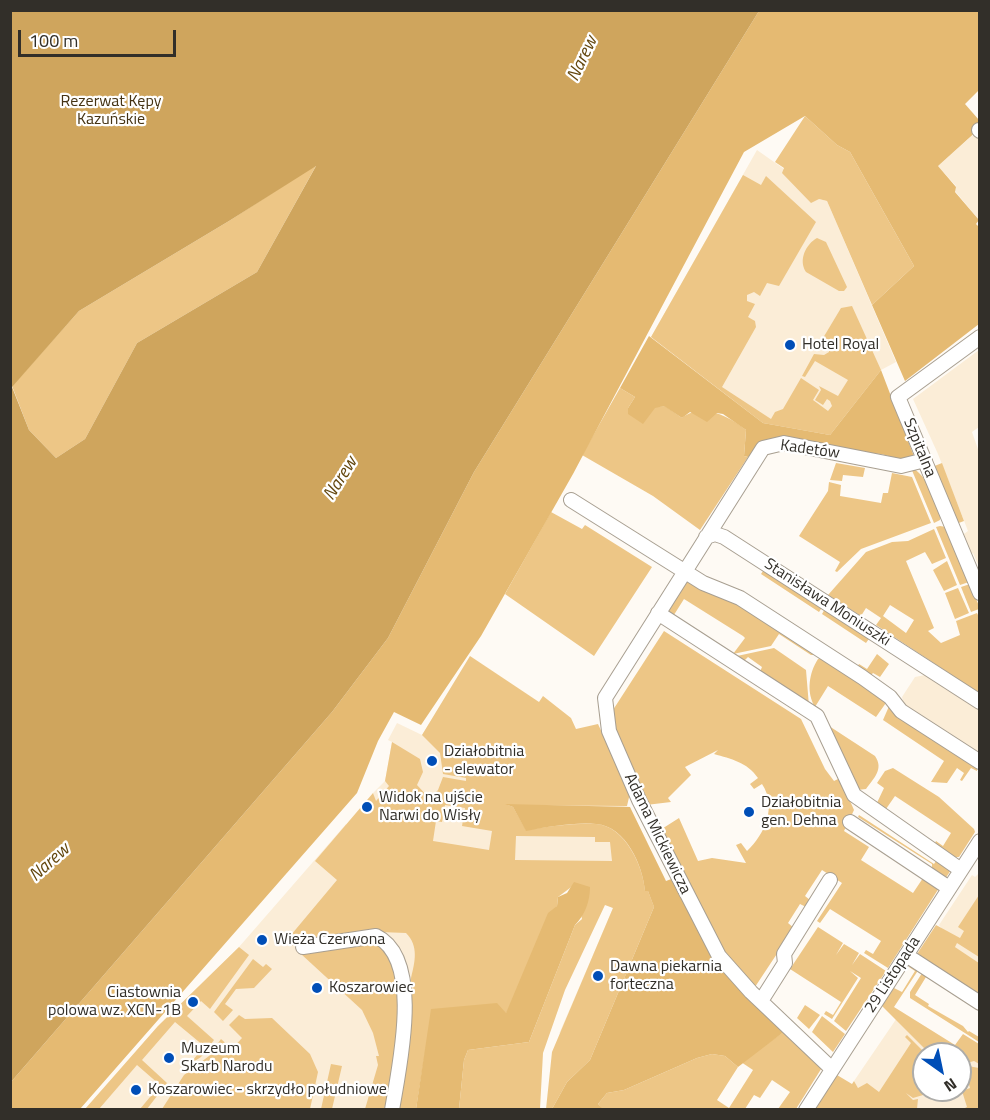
<!DOCTYPE html>
<meta charset="utf-8">
<style>
body{margin:0}
#map{position:relative;width:990px;height:1120px;overflow:hidden;background:#fefaf4;font-family:"Titillium Web",sans-serif}
canvas{display:block}
.frame{position:absolute;inset:0;border:12px solid #322f29;pointer-events:none}
.north{position:absolute;left:912px;top:1042px;width:60px;height:60px;box-sizing:border-box;background:#fff;border:2px solid #adaca9;border-radius:50%;rotate:147deg;font-size:16px;font-weight:700;line-height:24px;text-align:center;color:#322f29}
.north::after{content:'';display:block;margin:auto;width:21px;height:27px;background:#004eb7;clip-path:polygon(50% 0,100% 100%,50% 72%,0 100%)}
.scale{position:absolute;left:18px;top:30px;width:158px;height:27px;box-sizing:border-box;border:3px solid #322f29;border-top:0;padding-left:8px;font-size:18px;line-height:21px;white-space:nowrap;color:#322f29;-webkit-text-stroke:4px #fff;paint-order:stroke}
</style>
<div id="map">
<canvas width="990" height="1120"></canvas>
<div class="frame"></div>
<div class="north">N</div>
<div class="scale">100 m</div>
</div>
<script>
const g = document.querySelector('canvas').getContext('2d');
g.lineJoin = 'round';
function fillPath(path, color) { g.fillStyle = color; g.fill(path, 'evenodd'); }
function strokePath(path, color, width, dash) { g.strokeStyle = color; g.lineWidth = width; g.lineCap = dash ? 'butt' : 'round'; g.setLineDash(dash || []); g.stroke(path); }
function drawText(font, color, halo, rows, align = 'center') {
  g.font = font + ' "Titillium Web",sans-serif'; g.lineWidth = 4.5; g.setLineDash([]); g.textBaseline = 'middle'; g.strokeStyle = halo; g.fillStyle = color; for (const [text, x, y, turn = 0] of rows) {
    g.save(); g.translate(x, y); g.rotate((+turn || 0) * Math.PI / 180); g.textAlign = isNaN(turn) ? turn : align; if (halo) g.strokeText(text, 0, 0); g.fillText(text, 0, 0); g.restore();
  }
}
fillPath(new Path2D(`
 M975 133 979 139V220L955 191 956 186 938 166Z
 M757 150 784 169 819 199 827 201 896 362 881 370 830 435 763 423 651 337Z
 M979 350V427L972 432 979 452V567L973 553 969 555 961 536 968 531 938 454 913 399Z
 M925 675 960 698 962 696 979 707V756L905 708 902 697 915 677Z
 M397 723 422 735 429 724 466 778V781L630 807 654 907 559 1034 613 908 590 898 574 883V885L395 876 373 793 385 781 392 742 388 740Z
 M346 824 374 918 431 919 403 1109 85 1110 158 1026 239 947Z
 M979 873V963L955 947 939 925 972 875 975 877Z
 M901 1012 979 1064V1091L967 1108 869 1109 854 1081ZM924 1054H960V1090H924Z`), '#fbedd7');
fillPath(new Path2D(`
 M805 116 837 145 850 152 914 266 872 305 827 201 819 199 811 203 782 173 784 168 775 162Z
 M317 164 257 272 137 343 85 439 56 458 29 430 12 386 79 311 229 221Z
 M743 175 761 185 766 176 816 222 779 286 767 283 760 296 754 292 747 295V301L755 304 748 317 755 321 756 327 722 387 771 419 775 412 783 409 801 378 819 390 813 400 828 411 832 406 830 401 827 399 823 405 815 400 821 390 819 386 838 396 848 380 815 361 805 377 802 376 814 354 824 355 829 352V347L823 338 841 308 852 306 881 370 830 435 763 423 651 337Z
 M817 238 826 242 847 287 844 291H839L806 272C798 260 806 244 817 238Z
 M620 388 635 397 628 408 665 406 682 418C702 402 728 416 746 430L744 456 748 457 700 530 653 496 582 455Z
 M836 463 865 468 863 477 843 475 842 481 830 480Z
 M942 463 964 521 956 524 932 467Z
 M911 468C925 471 942 508 940 520L934 523Z
 M892 473 912 477 931 523 861 549 837 572 835 571 840 562 799 536 828 491 829 482 841 485 840 496 881 503 883 493H888Z
 M551 512 582 529 585 525 652 567 594 656 505 594Z
 M940 526 946 527 969 582 960 585 936 527Z
 M934 529 946 558 932 564 925 552 906 561 934 628 928 631 941 643 960 635 956 621 977 613 980 619 979 693 876 625 881 618 866 608 861 616 828 595 866 552 892 542 908 541ZM890 605 914 620 906 633 883 616Z
 M947 561 957 585 944 591 933 570Z
 M765 568 823 606 819 612 761 574Z
 M688 579 722 594 822 655H811L779 634 771 646 733 654 745 638 743 636 684 599 672 618 666 612Z
 M970 584 979 606V609L971 612 961 587Z
 M958 588 969 613 955 619 945 593Z
 M826 607 871 636 866 643 822 614Z
 M664 631 801 719 825 769 834 781 840 778 854 810 844 831 869 847 861 860 913 893 923 878 939 888 888 968 864 953 866 950 873 954 881 941 830 909 820 923 817 921 842 883 822 870 805 896 810 900 806 907 800 904 788 923 794 928 753 990 727 964 699 901 657 832 679 818 698 861 712 858 746 863 736 845 741 843 747 851C765 834 777 807 762 784L754 789 750 784 758 778C747 762 731 759 714 754L718 750 685 767 691 775 668 798 671 802 646 805 613 726 611 713Z
 M774 648 806 670 809 706 759 674 762 667 748 657 744 661 737 656Z
 M877 654 889 664 880 677 873 673 869 677 856 669 859 664 867 669Z
 M470 656 539 702 543 696 571 718 576 729 598 724 630 793 627 806 508 805 513 807 526 830C547 827 574 823 596 824 625 826 643 866 645 891H648L654 907 590 1060 567 1082 552 1109H546L552 1052 613 908 605 905 565 990 543 1053 540 1109H459L464 1060 468 1050 529 1042 575 925 582 919 574 885 558 897 557 906 506 1014 432 1010 416 1109H398L411 978C415 962 419 946 406 933L380 932 292 946 286 941 337 880 315 861 373 793 376 801 389 786 385 781 392 742 420 759 423 772 417 785 430 799 438 790 443 777 466 781V778L443 774 440 753 422 735ZM445 805 465 808 462 826 492 831 489 850 433 841 436 821 442 822ZM516 836 595 837V842H610L612 861 515 860Z
 M825 657 888 700 876 717 828 686 815 707C806 692 809 673 818 659Z
 M890 704 977 767V771L971 768 962 781 960 780 964 773 957 768 947 783 931 782 944 761 883 720Z
 M829 726 875 756C884 769 874 778 866 789L857 790Z
 M893 768 939 797 974 829 975 832 959 857H952L934 845 936 841 943 846 951 833 895 796 886 809 895 815 892 818 875 807 884 788 877 783 885 771Z
 M859 815 934 864 938 858 951 870 945 879 932 871V864L858 817Z
 M979 895V957L957 943 955 947 979 963V999L915 957 936 925 960 938 964 931 958 927Z
 M818 927 843 943 836 955 844 944 859 953 852 965 860 954 886 971 846 1031 834 1021 861 978 850 971 858 978 832 1019 824 1014 826 1011 833 1015 841 1002 790 969Z
 M374 938 389 951 401 996 390 1089 384 1109H365L378 1065 376 1056H379L373 1033 362 1010 301 954 307 948Z
 M239 947 249 955 210 1009 201 1001 187 1016 214 1040 201 1057 190 1064 204 1046 175 1022 142 1060 167 1083 147 1109H140L160 1085 137 1065 99 1109H85L158 1026Z
 M253 959 263 967 266 964 272 969 254 988 236 989 225 1004 233 1010 223 1021 214 1012Z
 M911 963 918 966 917 972 894 1007 955 1045 963 1034 979 1044V1064L974 1061 960 1065V1054H930L882 1006 894 988 902 992 915 971 909 967Z
 M924 970 944 983 941 986 926 977 915 995 929 1004 928 1006 963 1026 968 1032 969 1031 979 1037V1042L910 998V992Z
 M805 1005 820 1015 809 1029 797 1018Z
 M239 1015 245 1019 272 1018 310 1054 318 1072 310 1109H162L184 1075 209 1056 221 1039 232 1049 242 1038 229 1025Z
 M822 1016 845 1034 833 1052 812 1032Z
 M785 1031 823 1066 796 1109H778L790 1092 772 1080 760 1098 754 1095 745 1109 603 1110 598 1104 607 1093 624 1090 697 1058 712 1054 725 1056 738 1067 717 1100 729 1108 753 1070 741 1062Z
 M907 1035 926 1054 924 1090H940L913 1098 906 1093 913 1100 918 1099 917 1109H815L837 1075 852 1084 854 1081 858 1088 867 1083 879 1092 911 1043 905 1037Z
 M331 1064 342 1066 332 1109H321Z
 M968 1066 979 1068V1109H963L967 1107 962 1091 970 1088 964 1067Z`), '#edc686');
fillPath(new Path2D(`
 M759 11H979V90L965 104 979 120V129L938 166 956 187 955 192 979 220 976 224 980 228 979 324 905 381 872 305 914 266 850 152 837 145 805 116 744 152 573 474 481 636 421 725 394 712 378 741 357 793 80 1109 11 1110V1082L332 712 388 638 474 472Z
 M649 336 763 423 830 435 881 370 915 459 904 460 881 454 762 445 748 457 744 456 746 430 723 414 717 413 707 422 690 412 682 418 664 406 655 408 643 424 628 414V408L635 397 620 388Z
 M505 804 630 807 666 881 674 878 722 970 785 1031 738 1067 725 1056 712 1054 697 1058 624 1090 607 1093 598 1104 603 1109H552L567 1082 590 1060 654 907 648 891H645C643 866 626 826 596 824 574 822 547 827 526 831L513 807Z
 M574 882 590 887C590 901 585 915 575 925L529 1042 468 1050 464 1060 459 1109H416L431 1009 497 1003 506 1013 548 913 557 906 558 897 567 893Z`), '#e5ba72');
fillPath(new Path2D(`
 M11 10 759 11 474 472 388 638 332 712 11 1082ZM316 166 257 272 137 343 85 439 56 458 29 430 12 387 79 311 229 221Z`), '#cfa55d');
const minor = new Path2D(`
 M979 130 980 131
 M980 337 898 397 980 593
 M571 500 703 583 740 598 862 677 890 697 901 711 980 762
 M706 537 715 534 724 537 980 702
 M658 613 817 716 854 795 961 870
 M850 822 949 888
 M303 947 376 936C424 959 399 1067 392 1110
 M906 955 980 1003
 M761 1001 785 963 784 954 830 880
 M832 1069 751 992 719 956 639 800 609 731 605 698 763 448 784 443 901 466 925 460
 M806 1110 980 841`);
strokePath(minor, '#a89f91', 16);
strokePath(minor, '#fff', 14);
for (const [x, y, r, color] of [
 [790,345,6,"#004eb7"],
 [432,761,6,"#004eb7"],
 [367,807,6,"#004eb7"],
 [749,812,6,"#004eb7"],
 [262,940,6,"#004eb7"],
 [598,976,6,"#004eb7"],
 [317,988,6,"#004eb7"],
 [193,1002,6,"#004eb7"],
 [169,1058,6,"#004eb7"],
 [136,1090,6,"#004eb7"]
]) { const dot = new Path2D(); dot.arc(x, y, r, 0, 2 * Math.PI); g.fillStyle = color; g.fill(dot); strokePath(dot, '#fff', 2); }
drawText('16px', '#453314', '#fff', [
 ["Rezerwat Kępy",111,102],
 ["Kazuńskie",111,120]
]);
drawText('16px', '#322f29', '#fff', [
 ["Hotel Royal",802,345],
 ["Działobitnia",444,752],
 ["- elewator",444,770],
 ["Widok na ujście",379,798],
 ["Narwi do Wisły",379,816],
 ["Działobitnia",761,803],
 ["gen. Dehna",761,821],
 ["Wieża Czerwona",274,940],
 ["Dawna piekarnia",610,967],
 ["forteczna",610,985],
 ["Koszarowiec",329,988],
 ["Ciastownia",181,993,"right"],
 ["polowa wz. XCN-1B",181,1011,"right"],
 ["Muzeum",181,1049],
 ["Skarb Narodu",181,1067],
 ["Koszarowiec - skrzydło południowe",148,1090]
], 'left');
drawText('16px', '#322f29', '#fff', [
 ["Szpitalna",919,448,68],
 ["Kadetów",810,450,8],
 ["Stanisława Moniuszki",827,603,33],
 ["Adama Mickiewicza",657,834,64],
 ["29 Listopada",893,975,-57]
]);
drawText('italic 18px', '#64470e', '#fff', [
 ["Narew",583,59,-65],
 ["Narew",341,479,-58],
 ["Narew",50,863,-42]
]);
</script>
